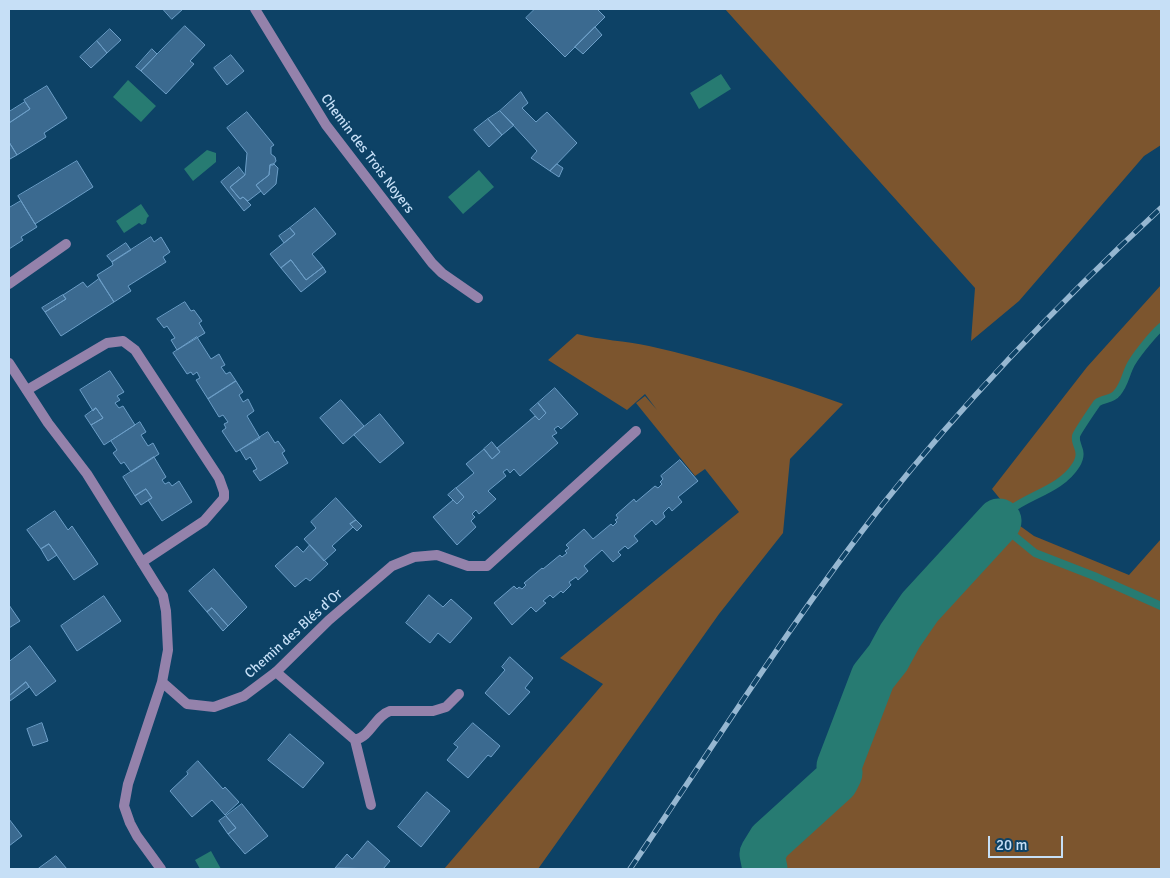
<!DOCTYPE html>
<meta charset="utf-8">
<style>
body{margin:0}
#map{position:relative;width:1170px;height:878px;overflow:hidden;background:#0d4266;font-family:Signika,sans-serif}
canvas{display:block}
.frame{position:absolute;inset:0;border:10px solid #c6dff6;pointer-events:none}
.scale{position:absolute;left:988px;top:836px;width:75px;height:22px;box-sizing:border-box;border:2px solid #c6dff6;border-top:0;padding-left:6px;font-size:15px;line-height:18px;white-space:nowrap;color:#c6dff6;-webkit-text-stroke:4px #0d4266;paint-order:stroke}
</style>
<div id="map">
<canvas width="1170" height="878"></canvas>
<div class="frame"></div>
<div class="scale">20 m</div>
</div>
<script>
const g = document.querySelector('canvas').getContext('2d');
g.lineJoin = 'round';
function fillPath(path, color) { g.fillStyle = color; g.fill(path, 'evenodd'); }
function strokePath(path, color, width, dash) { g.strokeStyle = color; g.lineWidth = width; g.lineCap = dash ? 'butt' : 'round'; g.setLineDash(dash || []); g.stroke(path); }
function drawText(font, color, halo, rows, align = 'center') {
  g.font = font + ' Signika,sans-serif'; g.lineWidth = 4; g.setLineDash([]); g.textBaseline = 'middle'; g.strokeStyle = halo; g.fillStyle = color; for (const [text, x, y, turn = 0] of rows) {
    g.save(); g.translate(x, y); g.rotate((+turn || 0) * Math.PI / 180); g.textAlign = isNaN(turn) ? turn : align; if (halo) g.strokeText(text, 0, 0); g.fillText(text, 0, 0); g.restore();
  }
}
fillPath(new Path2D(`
 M725 9H1161V145L1144 156 1019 301 971 341 975 288Z
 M1161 285V327C1153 334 1133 358 1129 368 1125 377 1124 385 1117 393 1112 400 1103 398 1097 403 1093 409 1077 433 1076 436 1075 443 1081 448 1080 455 1076 482 1030 498 1009 510L992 489 1087 367Z
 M577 334C601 340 625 341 649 346 715 361 779 381 843 404L790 459 783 533 719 614 538 869H444L603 684 560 658 739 512 705 469 695 476 636 403 645 396 657 410 645 394 627 410 548 360Z
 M1005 515 1034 536 1129 575 1161 539V869H759L763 863 762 854 770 841 836 781 840 773 839 766 873 677 888 658 900 636 920 607Z
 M886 647 869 675 832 765V776L815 791 852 684Z`), '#7c552e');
fillPath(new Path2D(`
 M721 74 731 89 699 109 690 93Z
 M128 80 156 106 141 122 113 97Z
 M207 150 216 153V162L193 181 184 169Z
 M479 170 494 187 463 214 448 197Z
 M141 204 149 216 147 218 146 223 142 225 139 223 124 233 116 221Z
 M211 851 221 869H200L195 860Z`), '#277b72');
strokePath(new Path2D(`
 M1161 327C1153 334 1133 358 1129 368 1125 377 1124 385 1117 393 1112 400 1103 398 1097 403 1093 409 1077 432 1076 436 1074 446 1085 450 1076 465 1061 489 1031 494 1010 510 1006 513 1002 518 999 521L1007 530 1035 553 1094 576 1161 606`), '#277b72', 8);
strokePath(new Path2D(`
 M765 869 762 854 770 841 836 781 840 773 839 766 873 677 888 658 900 636 920 607 999 521`), '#277b72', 45);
const building = new Path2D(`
 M163 9H183L172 19Z
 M535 9H597L605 17 565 57 526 18Z
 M185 26 205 45 190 61 194 64 166 94 141 71Z
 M595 27 602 35 583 54 575 47Z
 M110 29 121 40 107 53 97 41Z
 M97 41 107 53 91 68 80 57Z
 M152 49 157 54 141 71 136 67Z
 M231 55 244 71 227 85 214 68Z
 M47 86 67 118 44 133 46 137 17 155 9 142V123L30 109 24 100Z
 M521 92 528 103 522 108 536 122 547 112 577 143 550 171 531 158 537 151 500 111Z
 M25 102 30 109 9 123V112Z
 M500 111 514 125 502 135 488 119Z
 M247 112 274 145 271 147V154L275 157 276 161 273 165H270L269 175 256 185 261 191 248 201 243 197 240 199 230 187 245 175 247 153 227 128Z
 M488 119 502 135 489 147 474 130Z
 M9 142 17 155 10 159 9 157Z
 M77 161 93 187 35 224 18 196Z
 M274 164 278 168 276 184 264 195 256 185 269 175 270 165Z
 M557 164 563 168 559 177 550 171Z
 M239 167 245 175 230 187 240 199 243 197 251 205 244 211 221 182Z
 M21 201 37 227 21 237 23 240 9 249V208Z
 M315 208 336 234 312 254 323 267 306 280 291 260 281 268 270 254 295 234 290 228Z
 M290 228 295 234 284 243 279 236Z
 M151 237 154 242 161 237 170 252 163 257 166 262 128 286 131 291 114 302 97 275 113 265 112 262Z
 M126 243 131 250 112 262 107 256Z
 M291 260 306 280 323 267 326 272 301 292 281 268Z
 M99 279 114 302 61 336 45 312 66 299 63 295 83 282 87 287Z
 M63 295 66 299 45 312 42 308Z
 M185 302 191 311 194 310 202 321 199 323 205 333 177 350 171 340 175 338 167 326 164 328 157 319Z
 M197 337 211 359 219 354 225 365 221 367 226 374 230 372 236 381 208 399 196 380 200 378 197 372 193 375 191 372 187 374 173 353Z
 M110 371 124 392 117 396 120 400 115 403 119 408 123 406 135 425 104 445 91 425 103 418 96 408 93 411 80 390Z
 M236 381 243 392 239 395 243 402 248 399 254 411 247 416 260 438 236 452 222 431 226 428 224 424 228 422 223 415 219 417 208 399Z
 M555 388 578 414 561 429 558 426 554 429 557 433 552 436 558 443 520 476 514 469 510 473 507 469 503 472 506 476 488 491 496 499 479 514 476 510 472 514 475 517 471 521 476 527 457 545 433 517 453 500 457 504 464 497 456 488 474 473 466 464 484 449 492 459 500 452 497 448 535 416 539 420 546 413 538 403Z
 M341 400 364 426 343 444 320 418Z
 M538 403 546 413 539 420 530 410Z
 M96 408 103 418 91 425 85 416Z
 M380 414 404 443 380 463 354 435Z
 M140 422 146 432 141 435 148 446 153 443 159 454 131 472 124 462 121 464 113 453 117 450 111 441Z
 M268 432 275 443 278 441 285 451 282 453 288 463 260 481 253 471 257 469 250 457 246 460 240 450Z
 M492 442 500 452 492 459 484 449Z
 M154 457 166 477 162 480 165 484 169 482 172 486 179 481 192 502 162 521 148 500 152 498 146 489 135 496 123 477Z
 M680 460 698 481 678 497 682 502 672 511 669 507 663 513 665 517 656 525 652 520 634 536 638 541 628 549 625 546 618 552 621 555 613 562 602 550 584 566 588 571 578 580 576 577 569 582 571 585 563 593 561 591 553 598 550 595 543 601 546 603 536 612 531 607 512 625 494 603 514 586 517 589 519 587 522 589 526 585 524 583 542 568 543 569 560 555 562 557 567 553 565 551 569 548 566 545 584 529 593 539 611 524 613 526 617 522 615 520 618 518 616 515 634 499 636 502 655 486 658 488 662 484 660 482 663 479 661 476Z
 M456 488 464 497 457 504 448 495Z
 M146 489 152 498 141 505 135 496Z
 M336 498 356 520 350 524 353 527 332 546 336 550 324 561 304 539 316 528 311 522Z
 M55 511 68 530 72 526 98 564 74 580 49 544 41 549 27 530Z
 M356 520 362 526 357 531 350 524Z
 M49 544 57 555 48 561 41 549Z
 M310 545 328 564 310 581 306 578 295 587 275 566 297 546 303 552Z
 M214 569 247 607 228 626 212 608 207 612 189 591Z
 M429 595 443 607 451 599 472 618 450 643 438 633 430 643 406 623Z
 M104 596 121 621 77 651 61 626Z
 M9 605 20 621 9 628Z
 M212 608 228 626 223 631 207 612Z
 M30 646 56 681 36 696 26 682 9 696V662Z
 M510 657 533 678 525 688 530 692 509 715 485 693 505 670 502 667Z
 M26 682 29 687 10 701 9 696Z
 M42 723 48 741 33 746 27 729Z
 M473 723 500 746 491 757 488 755 468 778 447 760 458 747 454 744Z
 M290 734 324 763 303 788 268 760Z
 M198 761 223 789 225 787 239 802 225 815 212 800 192 817 170 791 188 774 187 772Z
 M427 792 450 811 421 847 398 827Z
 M242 804 268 836 245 854 228 834 236 828 226 816Z
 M226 816 236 828 228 834 219 821Z
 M9 819 22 836 9 846Z
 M368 841 390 861 383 869 335 868 347 854 352 859Z
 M56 856 67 869H38Z`);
fillPath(building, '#3b6a90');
strokePath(building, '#6c9ec7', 1);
strokePath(new Path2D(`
 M9 284 66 244
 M27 390 107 343 123 341 135 350 219 478 224 492V498L204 521 142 562
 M276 672 355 740
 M371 805 355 740C371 736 375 716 390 711H433L446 707 459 694`), '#9482ab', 10);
strokePath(new Path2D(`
 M255 9 326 125 432 263 442 273 478 298
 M9 363 48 423 87 474 163 596 166 611 168 650 162 682 187 704 214 707 244 696 276 672 329 620 392 566 414 557 437 555 468 566H487L636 431
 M161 869 137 836 130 823 124 806 128 784 162 682`), '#9482ab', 10);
const rail = new Path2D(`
 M630 869C713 747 792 620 883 504 968 397 1062 300 1161 208`);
strokePath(rail, '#96b7d1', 5.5);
strokePath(rail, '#0d4266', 4, [11]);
drawText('14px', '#c6dff6', '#0d4266', [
 ["Chemin des Trois Noyers",367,154,53],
 ["Chemin des Blés d'Or",294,634,-42]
]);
</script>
